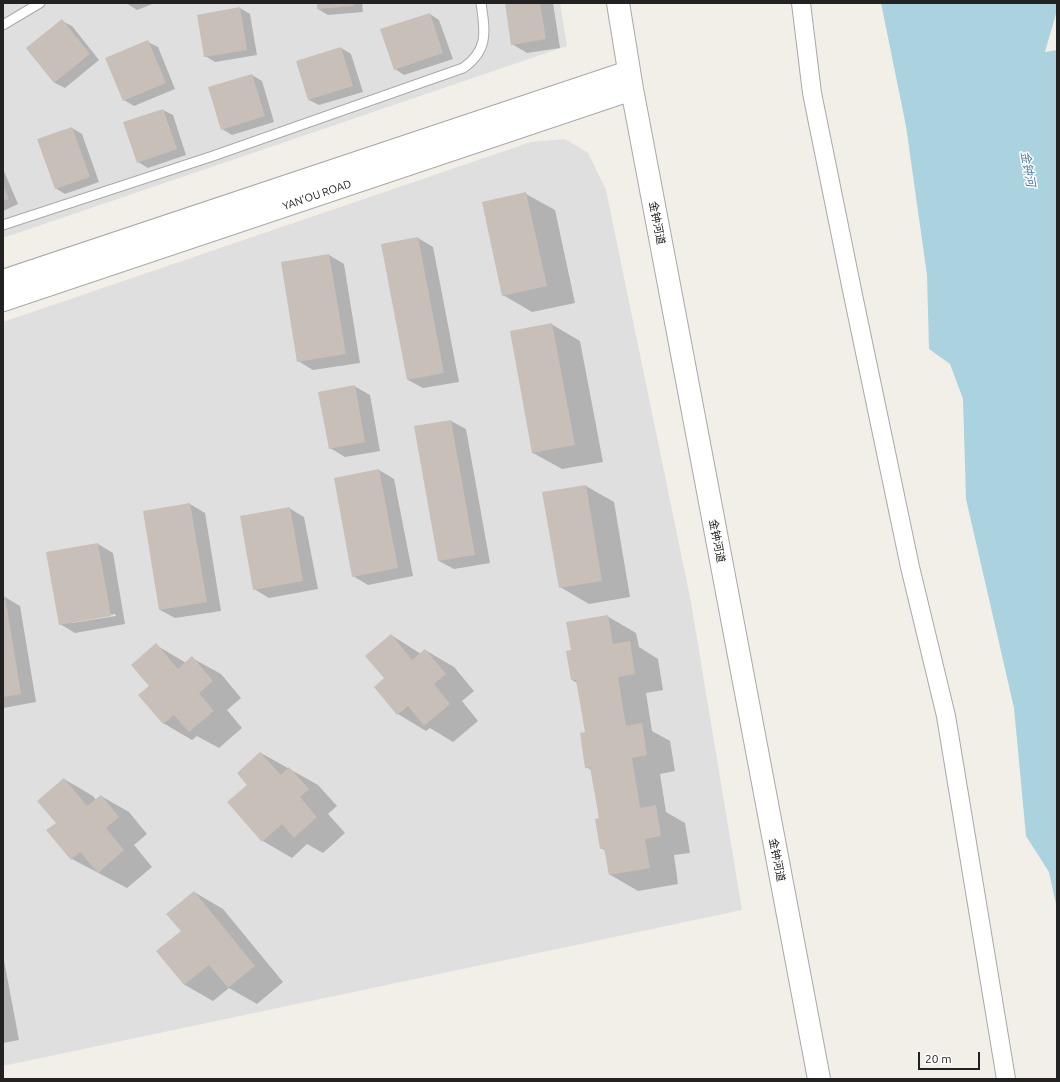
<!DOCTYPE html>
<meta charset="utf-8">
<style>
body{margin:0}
#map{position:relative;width:1060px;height:1082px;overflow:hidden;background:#f2efe9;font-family:Ubuntu,sans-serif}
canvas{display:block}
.frame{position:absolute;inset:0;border:4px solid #222;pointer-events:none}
.scale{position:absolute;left:918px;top:1052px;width:62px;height:18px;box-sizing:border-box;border:2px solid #222;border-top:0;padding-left:5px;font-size:12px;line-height:14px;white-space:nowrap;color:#222;-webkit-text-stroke:3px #fff;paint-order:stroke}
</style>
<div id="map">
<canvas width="1060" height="1082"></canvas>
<div class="frame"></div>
<div class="scale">20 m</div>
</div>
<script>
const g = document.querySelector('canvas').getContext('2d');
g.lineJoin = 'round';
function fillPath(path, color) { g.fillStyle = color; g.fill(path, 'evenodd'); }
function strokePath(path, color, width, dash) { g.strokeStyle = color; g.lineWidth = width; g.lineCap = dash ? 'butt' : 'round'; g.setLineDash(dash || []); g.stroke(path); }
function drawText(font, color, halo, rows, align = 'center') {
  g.font = font + ' Ubuntu,"Noto Sans SC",sans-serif'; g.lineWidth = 3; g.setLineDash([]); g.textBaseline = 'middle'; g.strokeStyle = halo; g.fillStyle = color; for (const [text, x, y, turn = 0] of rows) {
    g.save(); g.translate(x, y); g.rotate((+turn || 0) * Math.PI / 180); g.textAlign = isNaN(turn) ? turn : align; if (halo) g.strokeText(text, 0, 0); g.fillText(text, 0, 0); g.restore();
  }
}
fillPath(new Path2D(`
 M3 3H560L567 46 3 238Z
 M565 139 588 153 606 190 691 602 742 910 3 1066V322L531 142Z`), '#e0dfdf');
fillPath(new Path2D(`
 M881 3H1057V10L1045 52 1057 50V909L1049 872 1026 836 1014 708 966 499 963 399 950 364 929 349 927 275 906 126Z`), '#aad3df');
fillPath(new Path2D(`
 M126 3H155L137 10Z
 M318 3H362L363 12 328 15 318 9Z
 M506 3H553L560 48 527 53 512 44Z
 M240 8 250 14 257 55 215 62 205 56Z
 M430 14 439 20 453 59 404 75 395 69Z
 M62 21 72 26 99 60 65 88 55 83 27 49Z
 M148 42 158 47 175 89 134 106 124 100Z
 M341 48 351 54 363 92 319 105 309 100 297 61Z
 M252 75 262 81 274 122 232 135 222 129Z
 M163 110 173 115 186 155 148 168 138 162 125 123Z
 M72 128 82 134 99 182 65 194 55 188Z
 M3 169 18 204 3 211Z
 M526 194 555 210 575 303 532 312 503 295Z
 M418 238 433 247 459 382 423 388 408 380Z
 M329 255 344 264 360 363 313 370 298 361Z
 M551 324 580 341 603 462 562 469 533 453 511 332Z
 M354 386 370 395 380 451 345 457 330 448Z
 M451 421 466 429 490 563 454 569 439 561Z
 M379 470 394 479 413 576 368 585 353 576Z
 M586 486 614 502 630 597 589 604 560 587Z
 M190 504 205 513 221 611 175 618 160 610Z
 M289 508 304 517 318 589 269 598 254 589Z
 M98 544 113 553 125 624 75 633 60 624ZM115 614 116 616 72 623V621Z
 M5 597 20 606 36 702 3 708V598Z
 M607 616 636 633 639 647 658 659 663 690 646 693 652 731 670 741 675 771 660 774 666 812 685 823 690 853 674 855 678 884 638 891 609 874 606 851 601 848 600 819 591 770 586 767V732L577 683 572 680V651Z
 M391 635 421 654 425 650 454 667 474 691 462 701 478 721 453 742 430 728 426 731 398 714 385 678Z
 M156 645 186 663 192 658 221 674 241 698 227 710 242 728 219 748 197 736 192 740 163 723 150 686Z
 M261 753 318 785 337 806 328 814 345 833 323 853 307 844 292 858 263 841 248 785Z
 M64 779 93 796 96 800 101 796 129 812 147 834 134 845 152 867 127 888 72 859 57 823Z
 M194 892 223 909 283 982 257 1004 229 988 213 1001 185 985 157 951 182 931Z
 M3 955 19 1040 3 1043Z`), '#0003');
fillPath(new Path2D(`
 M317 3H353L354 6 317 9Z
 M505 3H540L546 39 511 45Z
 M240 7 247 50 204 57 197 15Z
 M430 13 443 53 394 70 380 29Z
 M62 19 90 54 54 83 26 48Z
 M148 40 166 83 123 101 105 58Z
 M341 47 353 86 308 100 296 61Z
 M252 74 265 116 221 130 208 87Z
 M163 109 177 149 137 163 123 122Z
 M72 127 90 177 55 189 37 139Z
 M3 185 9 199 3 201Z
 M526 192 547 286 502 296 482 202Z
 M418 237 444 373 407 380 381 244Z
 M329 254 346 354 297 362 281 262Z
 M552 323 575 445 532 453 510 331Z
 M355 385 365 442 329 449 318 392Z
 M451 420 475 555 438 561 414 426Z
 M379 469 398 568 352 577 334 478Z
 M586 485 602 581 559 588 542 492Z
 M190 503 207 602 159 610 143 511Z
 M290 507 303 581 253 590 240 516Z
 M98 543 111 616 59 625 46 552Z
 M5 596 21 694 3 697V597Z
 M608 615 613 644 630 641 635 674 618 677 626 726 642 723 647 755 632 758 640 808 656 805 661 836 645 839 650 868 609 875 604 848 600 849 595 819 599 818 590 767 585 768 580 733 585 732 576 680H571L566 651 571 650 566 622Z
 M391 634 412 660 425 649 446 674 434 684 450 704 424 726 408 706 397 715 374 687 384 678 365 656Z
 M156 643 178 669 192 656 213 681 199 693 214 711 189 732 174 715 163 724 138 695 149 686 131 665Z
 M260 752 281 775 289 767 309 789 300 797 317 817 294 838 282 824 262 842 227 802 247 785 237 773Z
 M64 778 87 806 101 795 119 817 106 828 124 850 98 873 80 852 71 860 46 830 56 823 37 801Z
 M194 891 255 966 228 988 209 965 184 985 156 951 181 931 166 914Z`), '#c7bfb8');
const service = new Path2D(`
 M3 25 40 3
 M3 225 213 156 463 68C489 50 485 31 481 3`);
const minor = new Path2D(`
 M801 3 812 93 853 295 910 567 946 716 1006 1079`);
const tertiary = new Path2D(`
 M618 3 632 89 819 1079
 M3 281 629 72
 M3 300 632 89`);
strokePath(service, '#a9a9a9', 11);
strokePath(minor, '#a9a9a9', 20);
strokePath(tertiary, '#a9a9a9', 24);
strokePath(service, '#fff', 9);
strokePath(minor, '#fff', 18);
strokePath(tertiary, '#fff', 22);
drawText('11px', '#222', '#fff', [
 ["YAN'OU ROAD",317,195,-19],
 ["金钟河道",657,223,79],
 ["金钟河道",717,541,79],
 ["金钟河道",777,860,79]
]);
drawText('italic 12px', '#4a7aab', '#fff', [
 ["金钟河",1028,169,80]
]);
</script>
